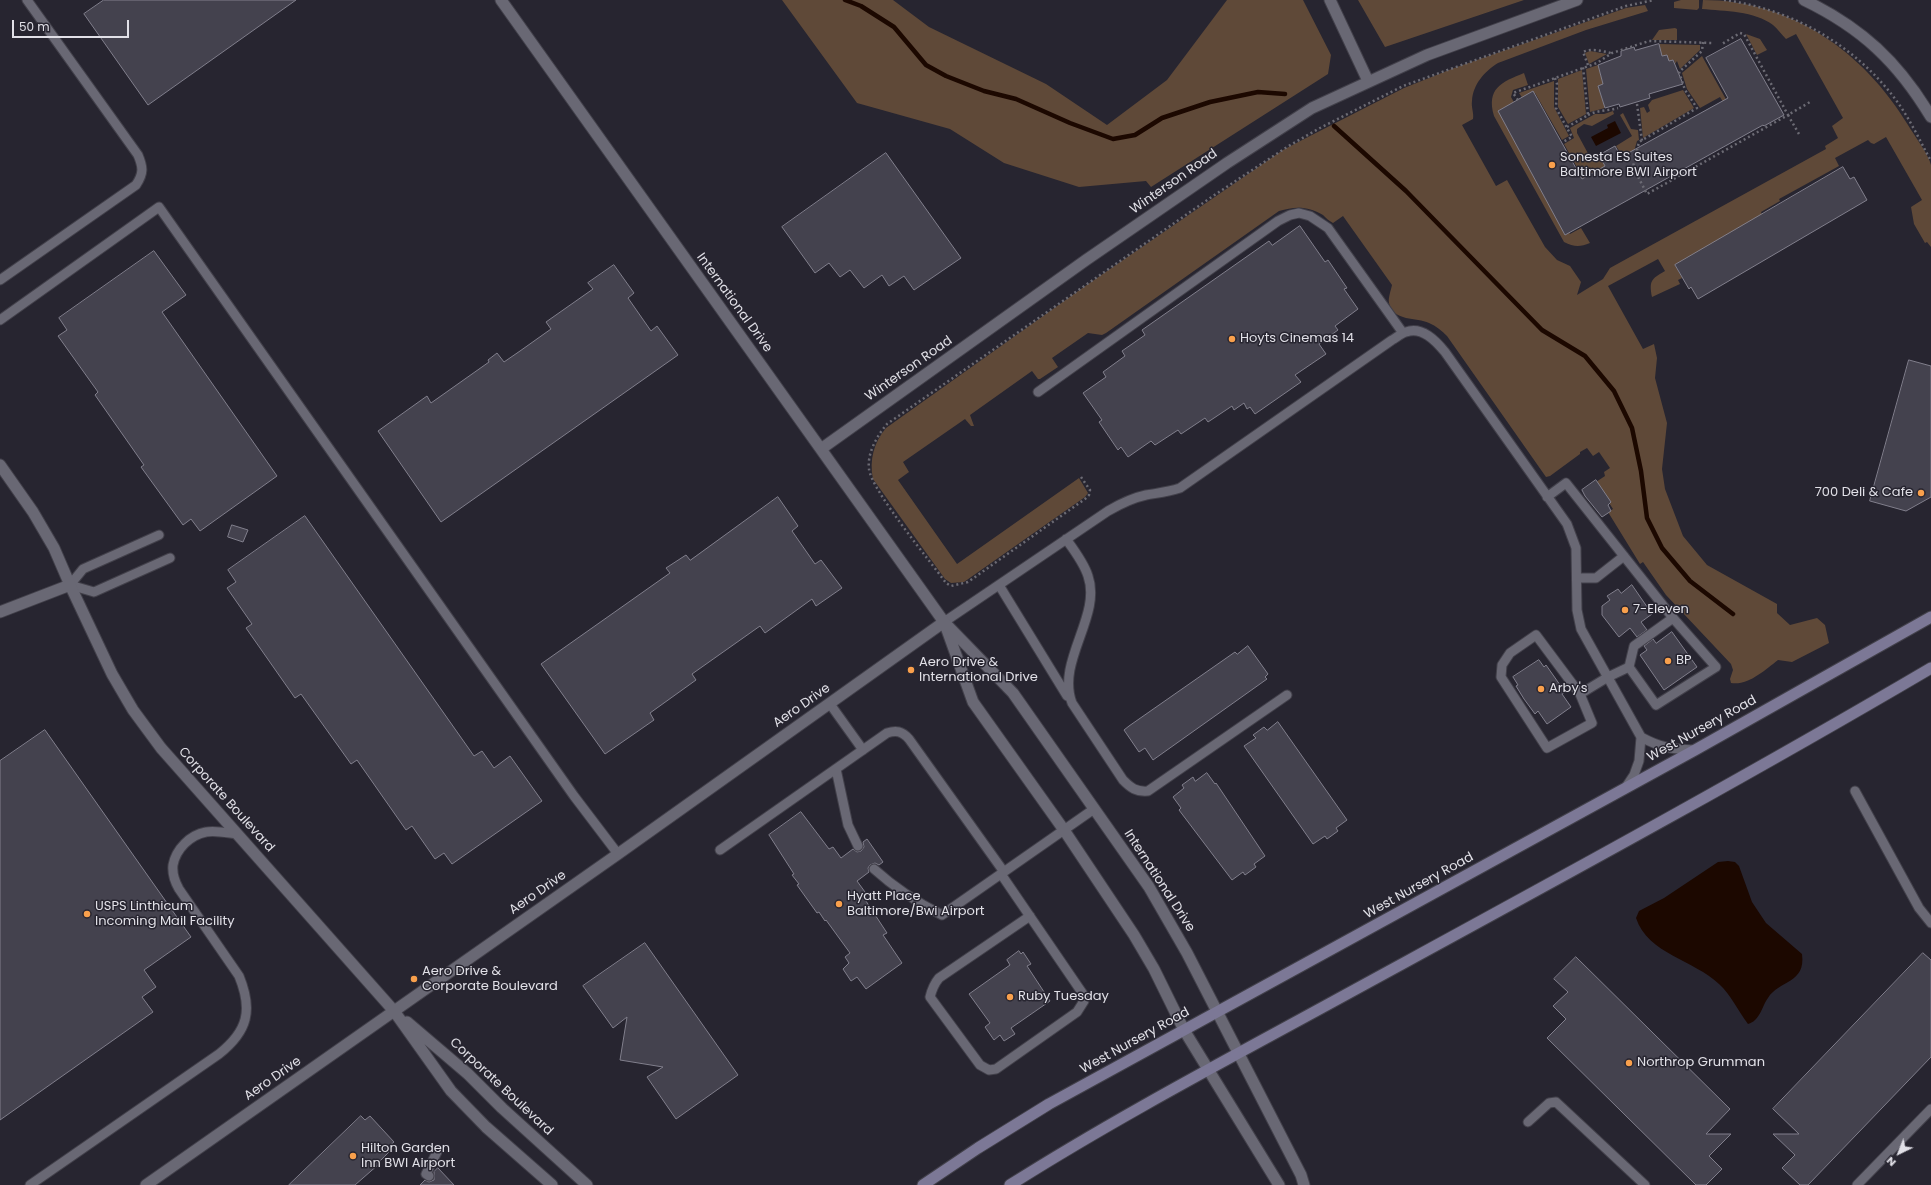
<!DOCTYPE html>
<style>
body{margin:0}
#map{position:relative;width:1931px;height:1185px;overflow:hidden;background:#272530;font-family:Poppins,sans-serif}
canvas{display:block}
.north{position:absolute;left:1879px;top:1133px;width:40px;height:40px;-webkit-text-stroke:3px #272530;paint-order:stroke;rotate:223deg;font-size:11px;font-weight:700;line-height:16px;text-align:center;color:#e1e0e7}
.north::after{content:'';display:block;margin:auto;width:14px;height:18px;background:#e1e0e7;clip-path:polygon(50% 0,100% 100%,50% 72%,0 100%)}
.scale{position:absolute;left:12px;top:20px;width:117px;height:18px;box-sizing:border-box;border:2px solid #e1e0e7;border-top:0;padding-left:5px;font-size:12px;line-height:14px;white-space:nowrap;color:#e1e0e7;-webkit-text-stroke:3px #272530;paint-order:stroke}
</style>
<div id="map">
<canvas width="1931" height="1185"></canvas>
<div class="north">N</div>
<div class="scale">50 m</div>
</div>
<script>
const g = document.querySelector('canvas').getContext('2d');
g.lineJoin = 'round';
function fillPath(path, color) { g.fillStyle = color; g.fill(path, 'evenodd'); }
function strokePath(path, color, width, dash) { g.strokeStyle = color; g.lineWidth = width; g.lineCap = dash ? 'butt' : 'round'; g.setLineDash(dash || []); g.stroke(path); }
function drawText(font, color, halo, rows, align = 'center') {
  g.font = font + ' Poppins,sans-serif'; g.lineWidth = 3; g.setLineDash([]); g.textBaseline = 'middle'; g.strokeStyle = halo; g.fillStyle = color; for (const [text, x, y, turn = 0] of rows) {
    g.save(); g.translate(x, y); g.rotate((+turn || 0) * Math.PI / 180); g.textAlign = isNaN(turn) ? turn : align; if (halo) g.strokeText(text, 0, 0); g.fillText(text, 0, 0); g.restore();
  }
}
fillPath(new Path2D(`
 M782 0H893L929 27 1046 84 1107 125 1167 80 1227 0H1303L1331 55 1328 74 1151 187 1146 181 1079 187 1004 163 950 129 857 103Z
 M1358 0H1524L1385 47Z
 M1681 0H1699V8L1697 10 1674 8V2Z
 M1703 0C1791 0 1864 52 1908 125 1914 135 1929 155 1931 165 1931 171 1931 180 1931 186 1931 206 1931 226 1931 247L1927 242 1925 243 1914 224 1911 207 1922 200 1886 137 1874 144 1871 143 1868 140 1835 158 1839 166 1779 199 1780 201 1761 212 1762 215 1675 265 1682 278 1678 280 1680 284 1652 297C1649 281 1651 279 1665 271L1658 259 1608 286 1643 349 1654 344 1657 358 1655 378 1667 423 1662 469 1665 489 1683 536 1707 565 1777 604V613L1790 625 1817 618 1825 625 1829 643 1792 662 1778 660C1765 670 1748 686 1731 683L1730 679 1733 670 1731 664 1666 595 1643 562 1640 564 1608 512 1613 509 1598 486 1593 484 1605 476 1604 472 1610 468 1599 452 1593 456 1587 448 1580 452V454L1550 476 1546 477 1447 336C1442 331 1436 326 1429 323 1417 317 1393 322 1389 303 1388 298 1391 290 1392 285L1343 216 1333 223C1329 221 1326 218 1323 215 1308 206 1295 206 1279 211L1106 333 1102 335 1088 333 1052 358 1058 367 1040 379H1038L1032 371 970 415 974 426H971L965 419 903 462 909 472 898 480 957 564 1079 478 1088 493 1085 497 964 582 951 583 945 579 873 479C869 460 874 442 886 428L1081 289 1283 150 1306 138 1404 88 1454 68 1626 8 1645 5 1648 11 1586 30 1498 63C1485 71 1473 84 1472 101 1471 107 1474 113 1473 119L1462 125 1496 186 1507 180 1545 247 1557 260 1570 266 1581 282 1577 295 1603 279 1610 268 1826 149 1825 146 1838 138 1832 126 1843 118 1796 34 1786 39C1781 34 1778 29 1773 25 1755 11 1724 11 1702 9Z
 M1675 28 1677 29V40H1652L1659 30Z
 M1746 34 1760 39 1767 50 1757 55Z
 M1659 44 1700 45V50L1680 69 1677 61 1675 64 1674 60 1669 61 1662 56Z
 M1590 51 1607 54 1589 64 1585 53Z
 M1702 56 1728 103 1725 105 1720 97 1700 108 1687 89 1682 73Z
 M1598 65 1603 84 1598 86 1605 108 1590 112 1586 69Z
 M1582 70 1586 114 1568 124 1558 107V79Z
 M1524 73 1528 85 1513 90 1511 97 1515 104 1502 111 1570 234 1581 228 1590 243C1580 247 1574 247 1564 242L1494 116C1486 88 1502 82 1524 73Z
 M1554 81V107L1569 136 1562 140 1535 93 1523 99 1519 93Z
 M1683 90 1694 108 1643 138 1640 108 1644 107 1647 113 1650 111 1648 105 1652 100Z
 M1613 111 1614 114 1592 126 1584 124 1577 129V133L1591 159 1599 155 1606 168 1584 180 1564 144 1574 138 1570 128 1595 114H1604Z
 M1623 113 1631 129 1638 130 1639 140 1637 141 1633 155 1620 152 1616 146 1632 136 1620 115Z`), '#5f4938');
fillPath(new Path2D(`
 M1615 121 1621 133 1596 146 1591 137 1608 128 1607 125Z
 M1728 861 1735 862 1739 866 1752 902 1766 923 1802 954C1806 984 1779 980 1768 998 1762 1006 1760 1021 1748 1024 1738 1011 1731 995 1719 984 1694 960 1648 954 1636 918L1639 911 1664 898 1718 862Z`), '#1c0800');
strokePath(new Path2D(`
 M845 0 861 6 894 27 926 65 946 76 984 91 1016 99 1070 123 1113 139 1135 135 1162 118 1210 102 1258 92 1285 94
 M1334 126 1406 191 1542 330 1585 356 1614 391 1632 428 1641 471 1647 518 1662 548 1690 581 1733 614`), '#1c0800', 4.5);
const building = new Path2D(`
 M104 0H296L148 105 84 14Z
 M1741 39 1784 115 1764 126 1763 125 1565 235 1498 111 1533 91 1582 179 1605 166 1599 155 1615 146 1621 157 1728 98 1706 58Z
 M1659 44 1662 56 1667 55 1669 61 1673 60 1683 84 1649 94 1650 98 1620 107 1619 104 1605 108 1598 86 1603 84 1598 65 1621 56V51L1634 47 1635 50Z
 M886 153 961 258 914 290 904 276 889 286 882 275 864 288 850 270 840 277 829 263 815 273 782 227Z
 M1843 167 1850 179 1854 177 1867 200 1698 299 1691 287 1689 289 1675 265Z
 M1300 226 1325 262 1328 260 1347 288 1344 289 1358 309 1335 326 1338 330 1319 344 1326 354 1295 375 1301 382 1255 414 1250 407 1247 409 1244 403 1234 410 1232 406 1208 422 1205 418 1181 434 1178 430 1155 445 1151 441 1128 457 1121 447 1118 450 1099 422 1102 420 1083 393 1106 377 1103 372 1125 356 1122 351 1145 335 1142 330 1269 241 1272 245Z
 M154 251 186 295 162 312 277 476 200 531 191 519 183 525 141 467 144 465 95 395 98 392 58 336 67 330 59 318Z
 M614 265 634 293 628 298 651 331 657 326 678 355 441 522 378 431 427 396 431 403 489 362 488 360 497 353 504 362 520 351 551 329 546 322 593 289 588 283Z
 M1909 360 1931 366V497L1906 511 1870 501Z
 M1596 480 1611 502 1608 505 1611 511 1602 517 1585 496 1582 490Z
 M778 497 798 526 792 531 815 564 821 560 842 588 816 606 812 599 765 633 760 626 692 674 696 680 650 713 654 720 605 754 541 664 670 573 666 568 686 555 690 560Z
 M305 516 474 756 482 751 494 768 510 756 542 801 452 864 444 853 435 859 412 826 406 830 357 760 351 764 301 694 295 698 246 628 252 624 227 588 236 582 228 570Z
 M232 525 248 530 243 542 228 537Z
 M1632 585 1652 614 1641 622 1647 630 1637 637 1630 628 1619 637 1602 615V606L1610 600 1607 596 1618 589 1621 593Z
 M1672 632 1697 667 1664 690 1640 655 1647 650 1644 646 1653 639 1656 643Z
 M1248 646 1268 674 1265 677 1267 679 1153 760 1145 748 1139 752 1124 730 1129 726 1235 652 1237 654Z
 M1539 660 1544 667 1546 665 1565 692 1562 694 1571 707 1547 724 1538 711 1535 714 1524 699 1516 686 1518 685 1513 677Z
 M1278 722 1347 820 1336 828 1338 831 1327 839 1325 836 1313 844 1244 746 1256 738 1253 735 1264 727 1267 730Z
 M45 730 191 937 144 970 156 987 142 997 153 1012 0 1120V761Z
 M1207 773 1215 784 1216 783 1265 856 1254 864 1256 867 1245 875 1243 872 1232 880 1179 810 1181 808 1173 797 1184 788 1182 785 1193 777 1195 781Z
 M801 812 829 849 833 847 841 858 853 849 857 852 861 851 864 847 863 842 867 839 883 862 879 865 875 863 870 865 868 868 869 872 857 881 865 892 862 895 887 933 883 935 902 963 866 989 857 977 851 981 843 969 849 963 845 957 850 953 826 920 825 921 819 912 817 913 797 885 799 884 792 875 794 874 769 835Z
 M645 943 738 1075 676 1119 647 1077 663 1067 620 1060 627 1017 613 1028 583 986Z
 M1019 951 1021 954 1023 952 1031 964 1027 966 1050 1001 1011 1028 1015 1034 1004 1041 1000 1035 994 1040 985 1027 990 1023 969 994 1010 965 1007 960Z
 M1923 953 1931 960V1057L1808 1185H1800L1782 1168 1795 1155 1773 1134H1799L1773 1109Z
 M1576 957 1730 1109 1706 1134H1731L1709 1156 1722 1169 1706 1185H1696L1547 1038 1566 1019 1553 1006 1568 992 1554 979Z
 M361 1116 365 1120 370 1116 394 1142 389 1146 392 1149 378 1163 379 1164 355 1185H289Z
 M438 1168 454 1185H420L425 1180 429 1182 434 1180V1172Z`);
fillPath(building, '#44424e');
strokePath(building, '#817f8c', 1);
const service = new Path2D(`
 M0 280 136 185C144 173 143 167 138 155L27 0
 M0 320 159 207 574 796 618 854
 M1038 392 1278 221 1290 215 1299 213 1310 216 1328 228 1403 333
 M1547 497 1566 483 1673 618 1716 667 1656 705 1629 667 1608 677 1580 694 1592 723 1547 748 1501 677 1502 665 1510 653 1536 635 1580 694
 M159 535 83 569 70 585 94 592 170 558
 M1066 539C1074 550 1084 563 1088 576 1102 616 1056 661 1072 703L1123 780C1131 788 1136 792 1148 791L1287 695
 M1577 578H1596L1624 556
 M999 585 1067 696
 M944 622 1108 511C1120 504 1132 498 1146 495 1157 493 1168 492 1180 488L1392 340C1397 337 1402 333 1406 332 1422 326 1436 341 1445 352L1567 524 1576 548 1577 610 1581 629 1641 737 1639 761 1634 775 1626 787
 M1629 667 1634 646 1673 618
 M830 704 863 750
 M1641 737C1661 748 1672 749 1695 750
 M836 769 848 825 858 846
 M1855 791 1919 908 1931 923
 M720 850 887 733C896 730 902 731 909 739L1004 872
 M874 869C895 888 916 902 942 915L1094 809
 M1001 874 1083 994 1084 1001 1077 1012 996 1069 989 1070 980 1065 930 997C932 989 934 984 939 978L1030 916
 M1528 1122 1549 1103 1556 1102 1645 1185
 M429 1176 426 1174 438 1150
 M30 1185 219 1054C248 1031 253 1010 239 976L179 889C175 882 172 874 173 865 176 849 190 835 206 832 215 830 228 833 237 834
 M1857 1185 1931 1109`);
const minor = new Path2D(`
 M501 0 944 622 1013 693 1149 887 1187 953 1301 1175 1304 1185
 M1330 0 1368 81
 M1804 0C1862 28 1898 62 1931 117
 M821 449 1086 260 1227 163 1312 108 1427 55 1577 0
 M0 465 33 512 54 548 70 585 0 612
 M70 585 112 674 133 710 161 748 394 1011 451 1091 486 1127 552 1185
 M946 627 973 702 1064 830 1134 935 1154 969 1184 1030 1279 1185
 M407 1022 468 1074 502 1108 587 1185
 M146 1185 618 854 944 622`);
const secondary = new Path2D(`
 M923 1185 978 1148 1049 1104 1695 750 1931 617
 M1010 1185C1119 1116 1234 1056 1347 994 1543 887 1739 781 1931 668`);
strokePath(service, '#42404a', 11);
strokePath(minor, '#42404a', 13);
strokePath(secondary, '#42404a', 13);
strokePath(new Path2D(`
 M1724 0C1792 9 1855 45 1896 100 1910 119 1920 141 1931 161
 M1703 42 1702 51 1679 72 1685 90 1697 108 1639 142 1633 167 1647 194 1788 115 1744 34 1740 33 1722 44
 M1588 65 1583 52C1591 48 1602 51 1611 53
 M1555 78 1557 84 1556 108 1572 137 1563 142
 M1518 100 1513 93 1597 63 1612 53 1649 41 1712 43
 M1637 104 1642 141
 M1588 115C1598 110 1608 111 1618 108
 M1567 127 1588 115 1583 67
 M1799 134 1788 115 1810 102
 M1081 477 1090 490 1089 495 1085 499 968 582 951 586 946 583C931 562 871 490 869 469 867 453 877 436 887 424L1213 196 1287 147 1320 128 1403 86 1626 6 1654 0`), '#6c6b74', 2.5, [2, 3]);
strokePath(service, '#696874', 9);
strokePath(minor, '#696874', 11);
strokePath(secondary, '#7c7896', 11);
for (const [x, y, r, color] of [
 [1552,165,4,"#f9a04c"],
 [1232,339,4,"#f9a04c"],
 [1921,493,4,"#f9a04c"],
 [1625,610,4,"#f9a04c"],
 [1668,661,4,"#f9a04c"],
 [911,670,4,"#f9a04c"],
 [1541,689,4,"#f9a04c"],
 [839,904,4,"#f9a04c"],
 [87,914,4,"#f9a04c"],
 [414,979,4,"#f9a04c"],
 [1010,997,4,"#f9a04c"],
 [1629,1063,4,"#f9a04c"],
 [353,1156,4,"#f9a04c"]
]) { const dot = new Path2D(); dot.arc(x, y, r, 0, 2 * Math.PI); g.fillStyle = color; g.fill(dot); strokePath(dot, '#272530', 1.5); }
drawText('13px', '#e1e0e7', '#272530', [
 ["Sonesta ES Suites",1560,158],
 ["Baltimore BWI Airport",1560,173],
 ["Hoyts Cinemas 14",1240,339],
 ["700 Deli & Cafe",1913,493,"right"],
 ["7-Eleven",1633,610],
 ["BP",1676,661],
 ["Aero Drive &",919,663],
 ["International Drive",919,678],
 ["Arby's",1549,689],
 ["Hyatt Place",847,897],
 ["Baltimore/Bwi Airport",847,912],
 ["USPS Linthicum",95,907],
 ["Incoming Mail Facility",95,922],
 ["Aero Drive &",422,972],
 ["Corporate Boulevard",422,987],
 ["Ruby Tuesday",1018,997],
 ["Northrop Grumman",1637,1063],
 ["Hilton Garden",361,1149],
 ["Inn BWI Airport",361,1164]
], 'left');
drawText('13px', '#e1e0e7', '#272530', [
 ["Winterson Road",1174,182,-35],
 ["International Drive",734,303,54],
 ["Winterson Road",909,369,-35],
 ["Aero Drive",802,706,-35],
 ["West Nursery Road",1702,729,-29],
 ["Corporate Boulevard",226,800,48],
 ["International Drive",1159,881,57],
 ["West Nursery Road",1419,886,-29],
 ["Aero Drive",538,893,-35],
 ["West Nursery Road",1135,1041,-29],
 ["Aero Drive",273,1079,-35],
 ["Corporate Boulevard",501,1087,43]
]);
</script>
